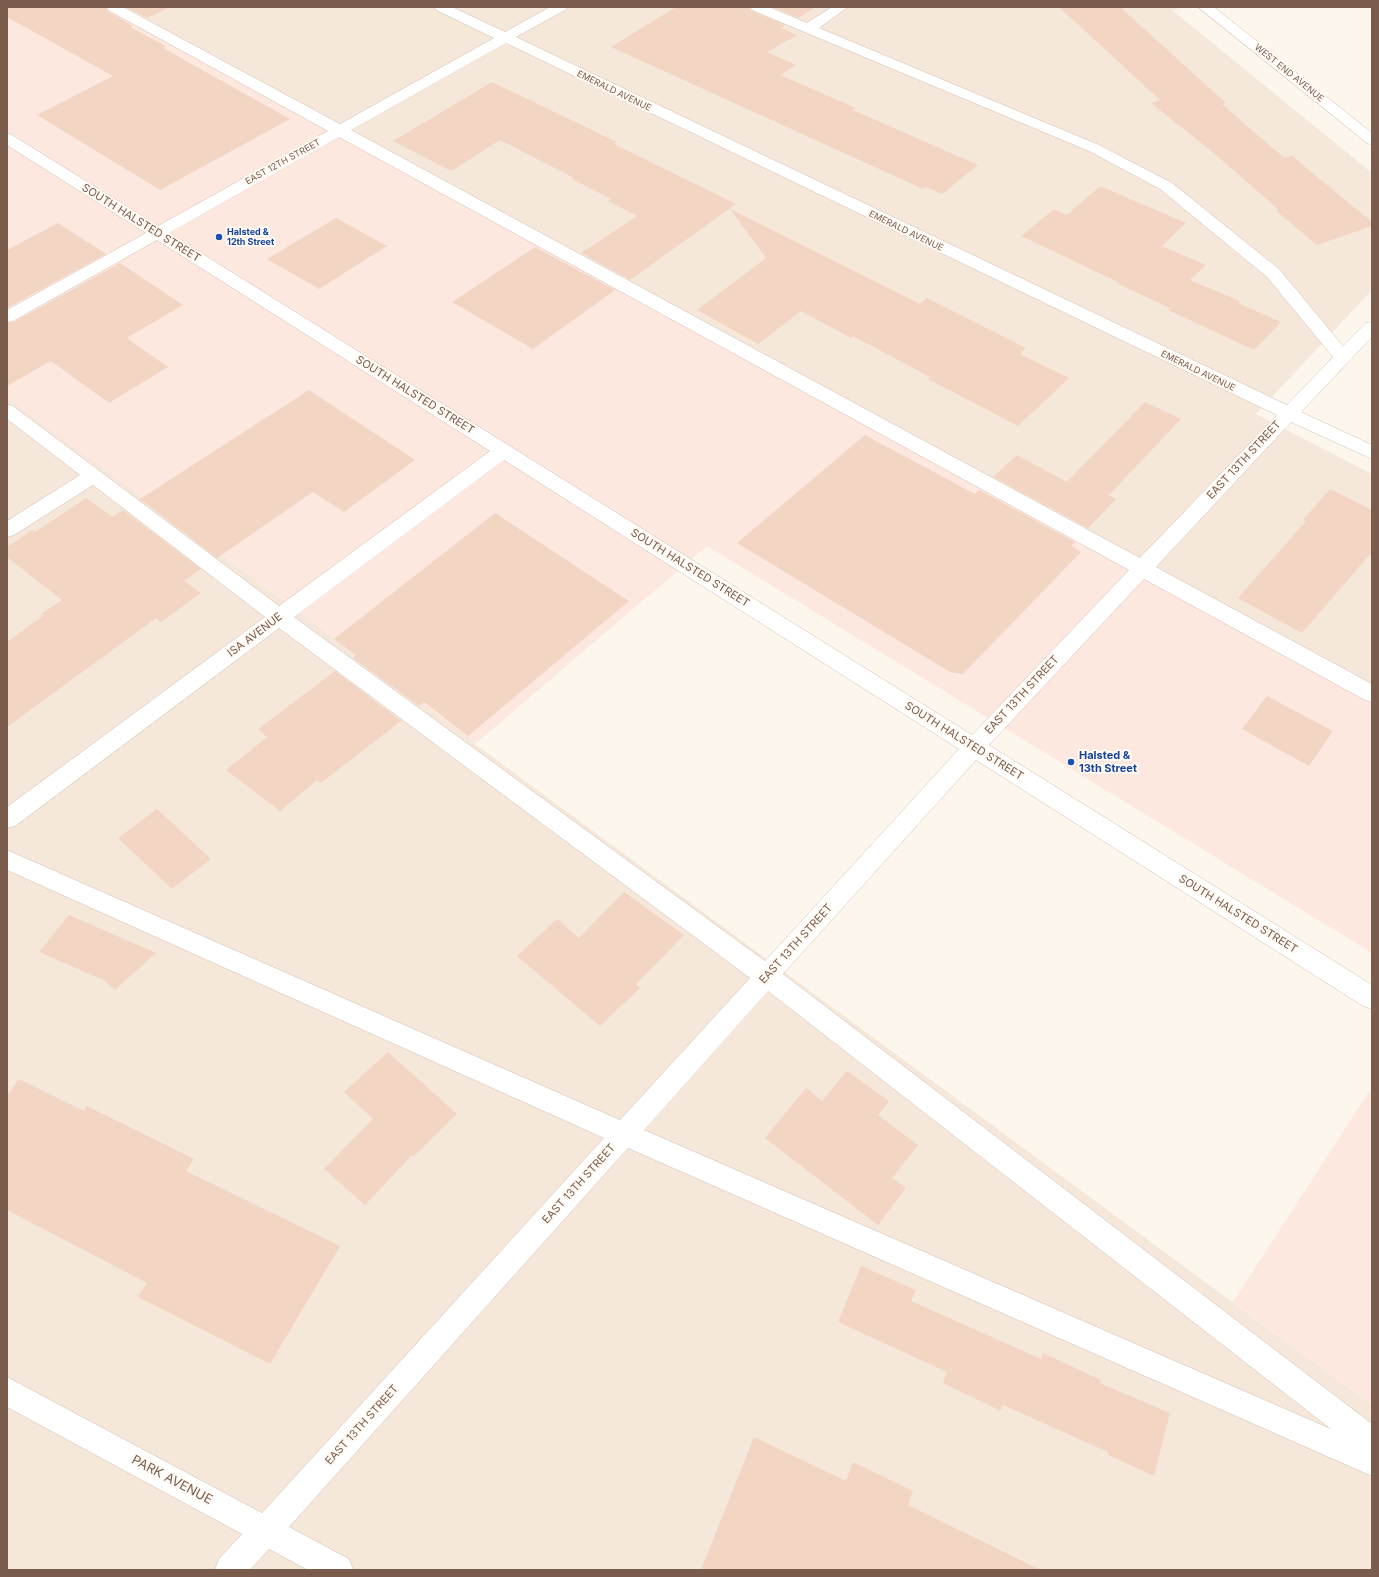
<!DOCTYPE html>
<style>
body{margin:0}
#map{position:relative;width:1379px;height:1577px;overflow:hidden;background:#fdf6ec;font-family:Inter,sans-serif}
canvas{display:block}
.frame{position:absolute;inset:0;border:8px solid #7a5c4d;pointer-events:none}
</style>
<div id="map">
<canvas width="1379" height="1577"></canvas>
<div class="frame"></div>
</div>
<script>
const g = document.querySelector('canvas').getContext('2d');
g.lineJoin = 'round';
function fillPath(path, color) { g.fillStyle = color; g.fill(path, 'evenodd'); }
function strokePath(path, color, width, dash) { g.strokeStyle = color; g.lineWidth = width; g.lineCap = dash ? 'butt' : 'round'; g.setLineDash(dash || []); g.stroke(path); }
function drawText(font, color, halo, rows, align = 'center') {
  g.font = font + ' Inter,sans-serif'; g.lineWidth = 4; g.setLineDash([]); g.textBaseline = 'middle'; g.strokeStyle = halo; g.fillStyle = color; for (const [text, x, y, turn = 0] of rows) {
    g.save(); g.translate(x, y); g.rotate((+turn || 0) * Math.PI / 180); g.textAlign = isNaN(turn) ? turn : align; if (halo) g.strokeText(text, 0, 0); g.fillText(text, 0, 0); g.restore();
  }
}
fillPath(new Path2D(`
 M97 7H1185L1172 10 1372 173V290L1256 414 1372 474V703Z
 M7 397 468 736 475 744 1372 1405V1570H7Z`), '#f5e8da');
fillPath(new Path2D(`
 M7 7H100L1372 695V953L707 546 475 744 468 736 7 397Z
 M1372 1087V1405L1233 1302Z`), '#fde8e0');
fillPath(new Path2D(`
 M7 7H105L107 11 133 26 130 27 166 46 163 48 290 119 160 190 37 115 113 76 7 17Z
 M126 7H170L147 18Z
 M676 7H749L751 11 785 25 781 28 797 35 767 52 796 65 780 75 856 108 853 110 978 165 942 194 926 187 923 189 611 47Z
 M773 7H816L798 18Z
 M1059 7H1120L1226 103 1222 104 1284 158 1292 156 1372 222V226L1317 245 1276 211 1279 210 1215 154 1151 103 1160 100Z
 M492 82 617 142 614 144 736 204 630 280 581 253 637 216 608 201 611 199 572 179 574 178 500 140 451 171 393 141Z
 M1100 186 1186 223 1162 246 1206 265 1190 280 1240 301 1238 303 1281 322 1254 350 1168 310 1170 308 1118 284 1120 283 1021 236 1054 209 1067 215Z
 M730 209 920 304 927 298 1026 348 1020 354 1069 378 1018 426 928 379 930 377 853 336 851 338 801 311 758 344 697 310 766 258Z
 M336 218 387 246 319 289 267 259Z
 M58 223 106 254 7 308V250Z
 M535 247 615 290 533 349 452 302Z
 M120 263 183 305 127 338 168 367 109 403 51 361 7 386V323L14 322Z
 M309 390 415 460 344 512 313 492 217 558 140 499Z
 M1145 402 1181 419 1109 495 1116 499 1088 528 993 477 1017 455 1067 482Z
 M865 435 975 494 979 490 1075 542 1071 546 1081 552 963 674 950 672 737 543Z
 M1330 489 1372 510V552L1302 633 1238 598 1306 521 1303 520Z
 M86 498 113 517 123 510 201 569 184 581 201 593 161 622 156 618 7 727V642L43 616 41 614 62 600 7 557V547L33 530 35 532Z
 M495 513 629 601 468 736 424 702 419 706 353 658 356 655 334 639Z
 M335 671 401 721 321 783 317 780 280 811 226 770 267 737 258 729Z
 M1267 696 1333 731 1309 766 1242 729Z
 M157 809 211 859 172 889 118 838Z
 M624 892 684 935 636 984 640 988 600 1026 517 956 557 919 579 938Z
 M69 915 156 953 115 990 103 980 39 952Z
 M388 1052 457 1114 413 1157 412 1155 365 1205 324 1169 373 1119 344 1092Z
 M847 1071 889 1101 878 1115 918 1145 892 1178 906 1188 878 1225 765 1138 806 1088 822 1101Z
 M19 1079 84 1111 87 1106 194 1159 186 1171 340 1246 270 1364 138 1297 147 1283 7 1210V1096Z
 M861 1266 916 1290 911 1301 1041 1359 1043 1353 1101 1380 1100 1383 1170 1413 1154 1476 1108 1455V1452L1003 1405 1001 1411 943 1383 947 1372 838 1322Z
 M754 1437 846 1481 853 1462 913 1491 908 1505 1041 1570H701Z`), '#f3d5c3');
const minor = new Path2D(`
 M106 7H123L340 124 494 38 436 10 434 7H452L505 32 550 7H567L565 10 516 37 1287 405 1333 357 1267 277 1160 189 1089 151 752 10 750 7H769L807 23 832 7H848L819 28 1099 145 1172 183 1279 269 1343 346 1366 323 1372 322V337L1301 412 1372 445V459L1291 422 1156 567 1372 684V702L1365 700 1144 579 989 745 1372 985V1009L1363 1006 976 760 783 974 1372 1424V1476L628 1148 289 1527 349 1559 353 1570H308L269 1549 250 1570H215L219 1559 242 1534 7 1407V1377L262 1513 604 1138 7 870V850L620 1120 750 978 279 628 15 826 7 828V807L265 617 93 485 14 535 7 537V521L80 475 7 419V404L13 406 279 606 490 451 157 240 13 321 7 322V310L146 233 7 145V133L12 135 158 226 328 131 108 10ZM506 43 1277 415 1140 558 351 130ZM339 137 1129 570 972 735 169 233ZM504 460 959 749 765 961 294 617ZM768 991 1331 1429 644 1130Z
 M1198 7H1214L1372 133V145L1367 143Z`);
strokePath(minor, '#d1beb0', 1);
fillPath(minor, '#fff');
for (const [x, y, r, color] of [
 [219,237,4,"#1a4fb4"],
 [1071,762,4,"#1a4fb4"]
]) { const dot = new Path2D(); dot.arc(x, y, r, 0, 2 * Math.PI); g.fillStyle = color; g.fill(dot); strokePath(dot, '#fffaf3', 1.5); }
drawText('9px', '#7a5c4d', '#fffaf3', [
 ["WEST END AVENUE",1289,73,39],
 ["EMERALD AVENUE",614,91,26],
 ["EAST 12TH STREET",283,162,-29],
 ["EMERALD AVENUE",906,231,26],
 ["EMERALD AVENUE",1198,371,26]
]);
drawText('bold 9px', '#164399', '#fffaf3', [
 ["Halsted &",227,232],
 ["12th Street",227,242]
], 'left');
drawText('11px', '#7a5c4d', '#fffaf3', [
 ["SOUTH HALSTED STREET",141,223,32],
 ["SOUTH HALSTED STREET",415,395,32],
 ["EAST 13TH STREET",1244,460,-47],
 ["SOUTH HALSTED STREET",690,568,32],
 ["ISA AVENUE",255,635,-37],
 ["EAST 13TH STREET",1022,695,-47],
 ["SOUTH HALSTED STREET",964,741,32],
 ["SOUTH HALSTED STREET",1238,914,32],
 ["EAST 13TH STREET",796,944,-48],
 ["EAST 13TH STREET",579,1184,-48],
 ["EAST 13TH STREET",362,1425,-48]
]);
drawText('bold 11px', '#164399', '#fffaf3', [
 ["Halsted &",1079,756],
 ["13th Street",1079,769]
], 'left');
drawText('13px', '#7a5c4d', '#fffaf3', [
 ["PARK AVENUE",172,1480,28]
]);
</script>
